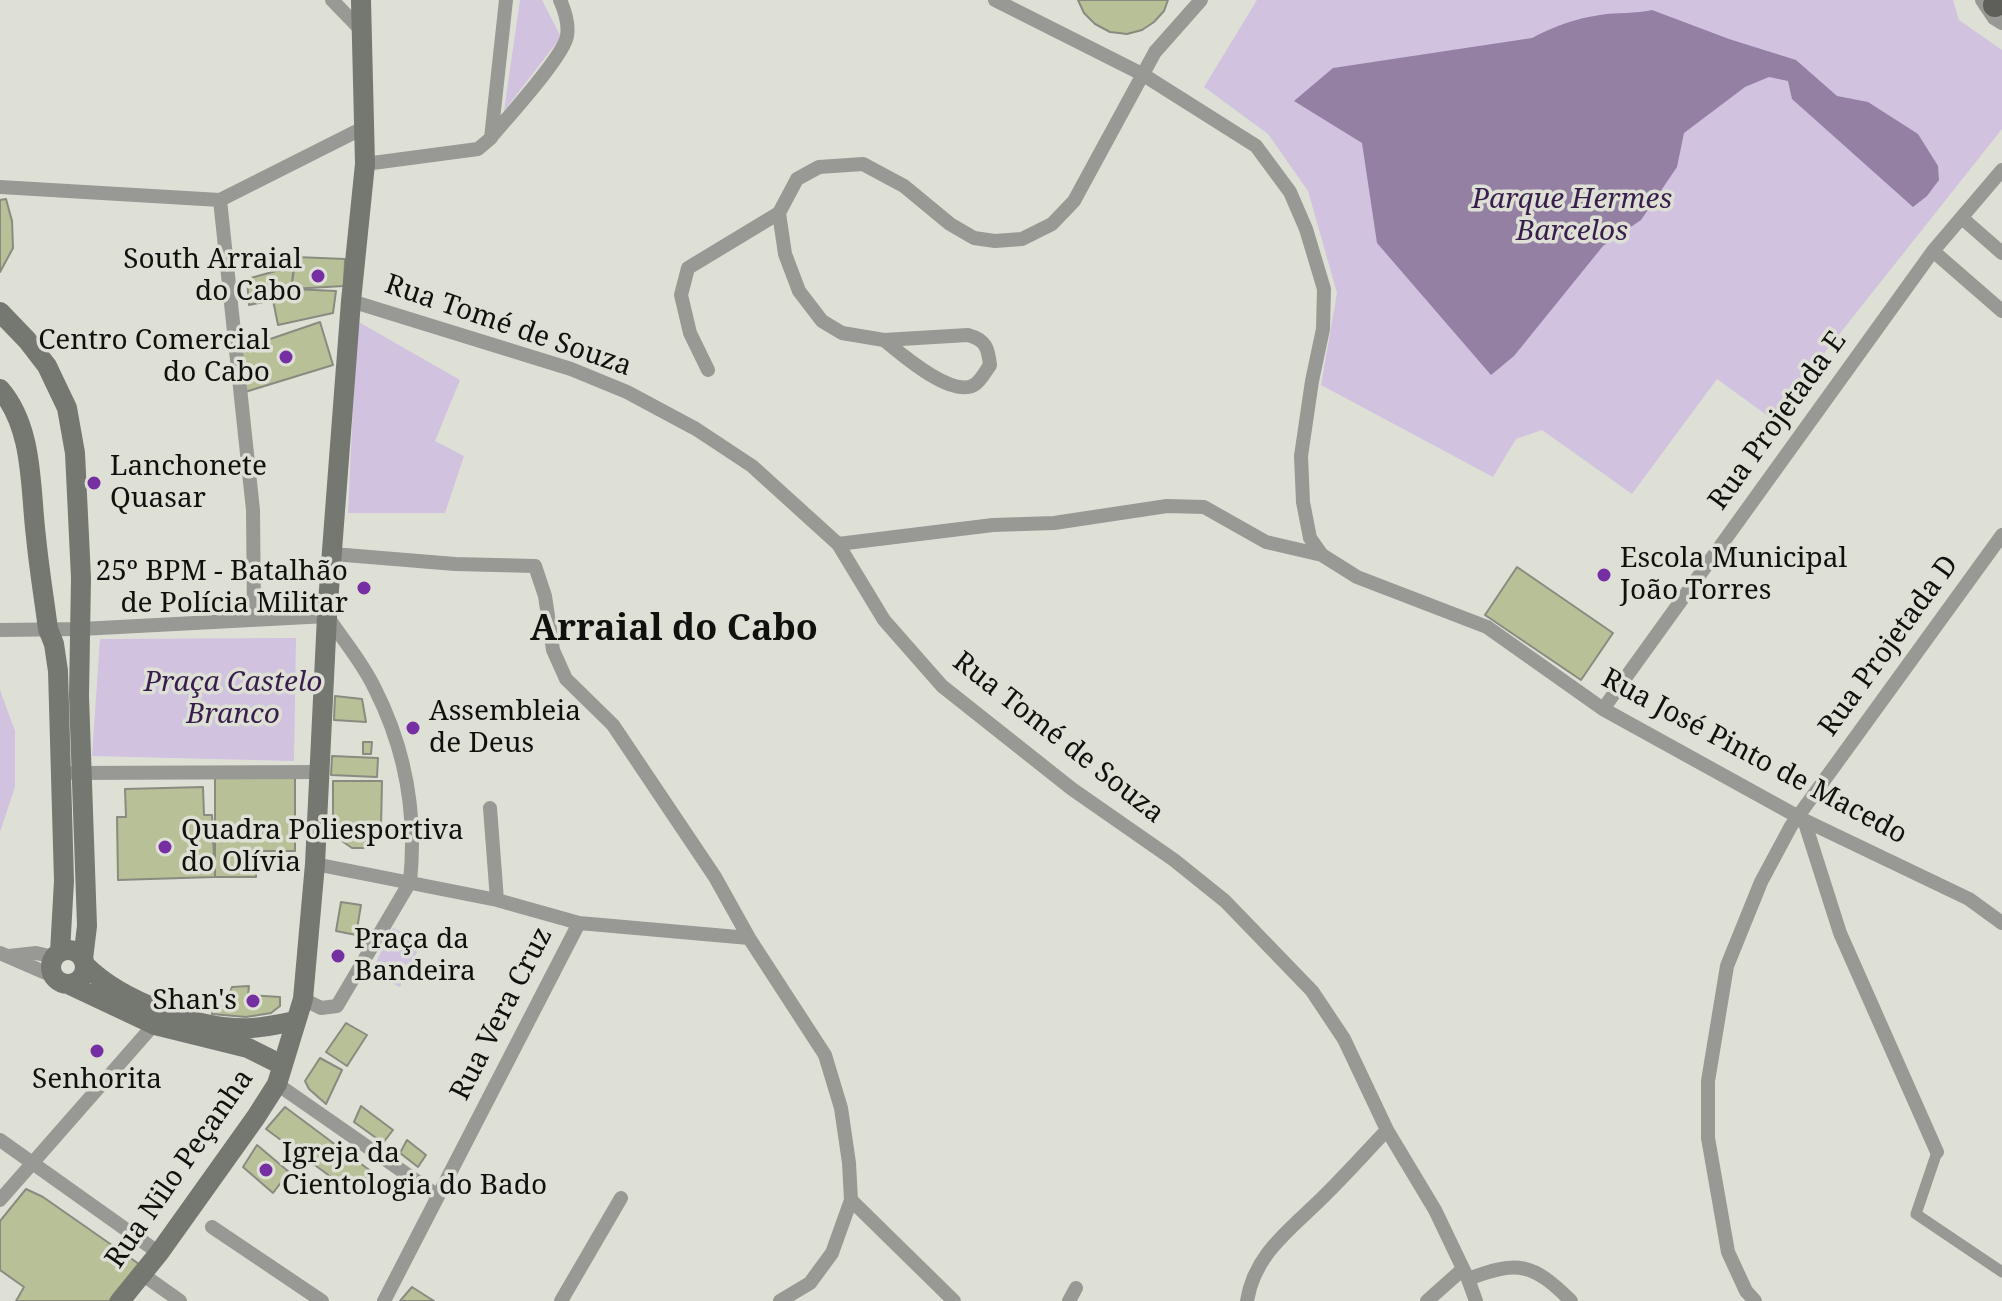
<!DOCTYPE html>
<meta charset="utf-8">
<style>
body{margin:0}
canvas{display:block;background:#dee0d6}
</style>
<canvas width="2002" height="1301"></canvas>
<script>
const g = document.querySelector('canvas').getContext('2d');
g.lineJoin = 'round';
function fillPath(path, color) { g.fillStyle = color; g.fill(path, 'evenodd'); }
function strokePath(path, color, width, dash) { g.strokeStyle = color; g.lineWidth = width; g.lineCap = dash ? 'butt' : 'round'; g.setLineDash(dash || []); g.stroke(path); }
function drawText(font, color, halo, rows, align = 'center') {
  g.font = font + ' "Noto Serif",serif'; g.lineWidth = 7; g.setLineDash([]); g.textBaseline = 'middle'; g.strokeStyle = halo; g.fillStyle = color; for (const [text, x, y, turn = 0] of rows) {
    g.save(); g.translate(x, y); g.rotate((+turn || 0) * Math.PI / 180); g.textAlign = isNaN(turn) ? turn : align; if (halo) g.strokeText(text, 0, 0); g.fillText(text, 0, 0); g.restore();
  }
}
fillPath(new Path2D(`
 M520 0H542L561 37 504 111Z
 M1257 0H1953L1959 20 2002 50V129L1772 419 1717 379 1632 494 1542 430 1516 439 1493 477 1321 385 1337 293 1308 191 1268 134 1204 87Z
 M357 321 460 380 435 441 464 456 445 513H348Z
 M296 638 294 761 92 756 100 639Z
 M0 690 15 731V787L0 832Z
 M393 928 422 942 400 987 371 972Z`), '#d1c2e0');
fillPath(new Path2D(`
 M1652 10 1729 39 1796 60 1837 96 1868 102 1918 134 1938 166 1939 180 1927 196 1913 207 1792 99 1788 81 1769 77 1745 87 1684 133 1677 167 1641 220 1603 246 1514 356 1491 375 1377 243 1362 143 1294 101 1333 68 1532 38C1552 27 1577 18 1600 15 1618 12 1635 14 1652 10Z`), '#9380a3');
const building = new Path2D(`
 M1078 0H1168L1164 11 1154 22 1142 30 1127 34 1110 32 1095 24 1084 13Z
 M6 199 12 221 13 248 0 272V200Z
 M296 257 345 259 344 286 291 289Z
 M294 266 291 289 336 291 333 313 278 325 273 300 249 305 247 279Z
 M320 322 333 365 245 392 241 349Z
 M1517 567 1613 633 1581 680 1485 615Z
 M335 696 362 699 366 722 334 720Z
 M363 742H372L371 754H363Z
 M332 756 378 758 377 777 331 775Z
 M215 777 295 778V851H256V877H215Z
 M333 781H382L381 828 366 848H352L342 841 333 825Z
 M203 787 204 815H212L215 877 118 880 117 817H126L125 789Z
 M341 902 361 905 356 935 336 931Z
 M249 986 248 995 280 997V1006L271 1013 246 1017 212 1014 211 1005 224 1007 232 987Z
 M346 1023 367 1035 347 1066 326 1052Z
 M320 1058 342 1070 326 1104 309 1089 305 1081Z
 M361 1106 393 1130 383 1143 354 1122Z
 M285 1107 372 1172 350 1191 266 1129Z
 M407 1140 426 1155 418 1167 400 1153Z
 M257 1145 289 1172 273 1193 243 1167Z
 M26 1189 43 1197 139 1264 109 1301H16L24 1287 0 1270V1221Z
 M412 1287 434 1301H400Z`);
fillPath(building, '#b8c098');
strokePath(building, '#898b81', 2);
strokePath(new Path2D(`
 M1937 1152 1916 1214 2002 1272`), '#989994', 11);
strokePath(new Path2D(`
 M332 0 360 29
 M995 0 1142 74 1256 146 1290 192 1306 229 1324 289 1323 329 1312 381 1301 456 1303 502 1310 538 1322 555 1357 577 1487 627 1603 709 1804 820 1969 899 2002 923
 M1982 0 1994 18 2002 23
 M492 136C507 118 564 56 567 36 569 24 565 11 560 0
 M365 164 478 149 491 138 506 0
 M0 187 220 200 365 127
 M220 200 253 510 254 620
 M1962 218 2002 253
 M1933 251 2002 311
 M351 301 571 369 627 392 696 429 752 466 838 544 884 620 942 686 1072 789 1174 860 1225 901 1312 991 1344 1039 1387 1130 1435 1210 1468 1279 1476 1301
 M884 340C901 354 951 398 974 385 980 382 986 371 990 365 988 348 986 340 968 335L884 340 842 333 822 321 799 291 785 254 779 213 797 179 819 167 863 164 904 186 950 224 974 238 995 241 1022 239 1052 224 1074 201 1155 52 1201 0
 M708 370 690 333 681 295 688 268 779 213
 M838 544 993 525 1054 523 1167 506 1204 507 1266 542 1322 555
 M333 554 455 564 535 566 545 596 553 650 566 679 613 725 715 877 749 938 825 1055 841 1108 849 1163 851 1200 832 1253 810 1283 780 1301
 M0 630 81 629 327 616C343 640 363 663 375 689 406 750 417 814 410 882L337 1006 321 1008 303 999
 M1603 709 1933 251 2002 170
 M73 773 319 772
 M490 808 497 900
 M1804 820 1840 933 1937 1152
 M315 864 497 900 579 923 749 938
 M0 953 53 976
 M9 956 36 953 54 957
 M277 1084 438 1196
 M0 1140 159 1253
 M0 1200 158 1020
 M851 1200 954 1301
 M212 1227 322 1301
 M142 1274 180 1301
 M1468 1279C1518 1260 1533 1263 1571 1301
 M384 1301 579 923
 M561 1301 621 1198
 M1069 1301 1076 1288
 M1247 1301C1254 1256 1287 1232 1318 1202 1342 1179 1364 1154 1387 1130
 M1427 1301 1463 1269
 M1755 1301 1746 1291 1728 1252 1708 1138V1081L1727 966 1761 882 1791 826 2002 535`), '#989994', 14);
strokePath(new Path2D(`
 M0 312 27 340 47 366 67 408 75 453 81 578 79 696 87 926 83 959
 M0 389C34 428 30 489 36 537 39 568 44 598 48 629L54 644 58 671 64 881 60 952
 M51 967a17 17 0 1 1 34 0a17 17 0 1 1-34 0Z
 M85 965C121 1001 200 1031 252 1028 266 1027 281 1024 295 1021
 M70 985 155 1025 248 1048 282 1065
 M120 1301 159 1253 256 1117 277 1084 303 999 315 864 327 616 351 301 365 164 361 0`), '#757771', 20);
strokePath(new Path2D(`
 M1995 5 2000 0`), '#5d5f58', 24);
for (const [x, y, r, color] of [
 [318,276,8,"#762fa3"],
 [286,357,8,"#762fa3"],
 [94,483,8,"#762fa3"],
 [1604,575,8,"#762fa3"],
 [364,588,8,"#762fa3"],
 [413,728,8,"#762fa3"],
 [165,847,8,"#762fa3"],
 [338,956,8,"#762fa3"],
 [253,1001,8,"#762fa3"],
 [97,1051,8,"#762fa3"],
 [266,1170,8,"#762fa3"]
]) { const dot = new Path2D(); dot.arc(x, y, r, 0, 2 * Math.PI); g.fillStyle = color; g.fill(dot); strokePath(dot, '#dee0d6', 3); }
drawText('italic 28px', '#391e4d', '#dee0d6', [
 ["Parque Hermes",1572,200],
 ["Barcelos",1572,232],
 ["Praça Castelo",233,683],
 ["Branco",233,715]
]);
drawText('28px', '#10100d', '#dee0d6', [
 ["South Arraial",302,260,"right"],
 ["do Cabo",302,292,"right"],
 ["Centro Comercial",270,341,"right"],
 ["do Cabo",270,373,"right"],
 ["Lanchonete",110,467],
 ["Quasar",110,499],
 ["Escola Municipal",1620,559],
 ["João Torres",1620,591],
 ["25º BPM - Batalhão",348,572,"right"],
 ["de Polícia Militar",348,604,"right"],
 ["Assembleia",429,712],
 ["de Deus",429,744],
 ["Quadra Poliesportiva",181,831],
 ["do Olívia",181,863],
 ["Praça da",354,940],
 ["Bandeira",354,972],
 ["Shan's",237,1001,"right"],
 ["Senhorita",97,1080,"center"],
 ["Igreja da",282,1154],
 ["Cientologia do Bado",282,1186]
], 'left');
drawText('28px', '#10100d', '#dee0d6', [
 ["Rua Tomé de Souza",508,326,19],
 ["Rua Projetada E",1778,421,-54],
 ["Rua Projetada D",1889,646,-54],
 ["Rua Tomé de Souza",1058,738,38],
 ["Rua José Pinto de Macedo",1754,757,28],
 ["Rua Vera Cruz",502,1014,-63],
 ["Rua Nilo Peçanha",180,1169,-55]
]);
drawText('bold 36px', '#10100d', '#dee0d6', [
 ["Arraial do Cabo",674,630]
]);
</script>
